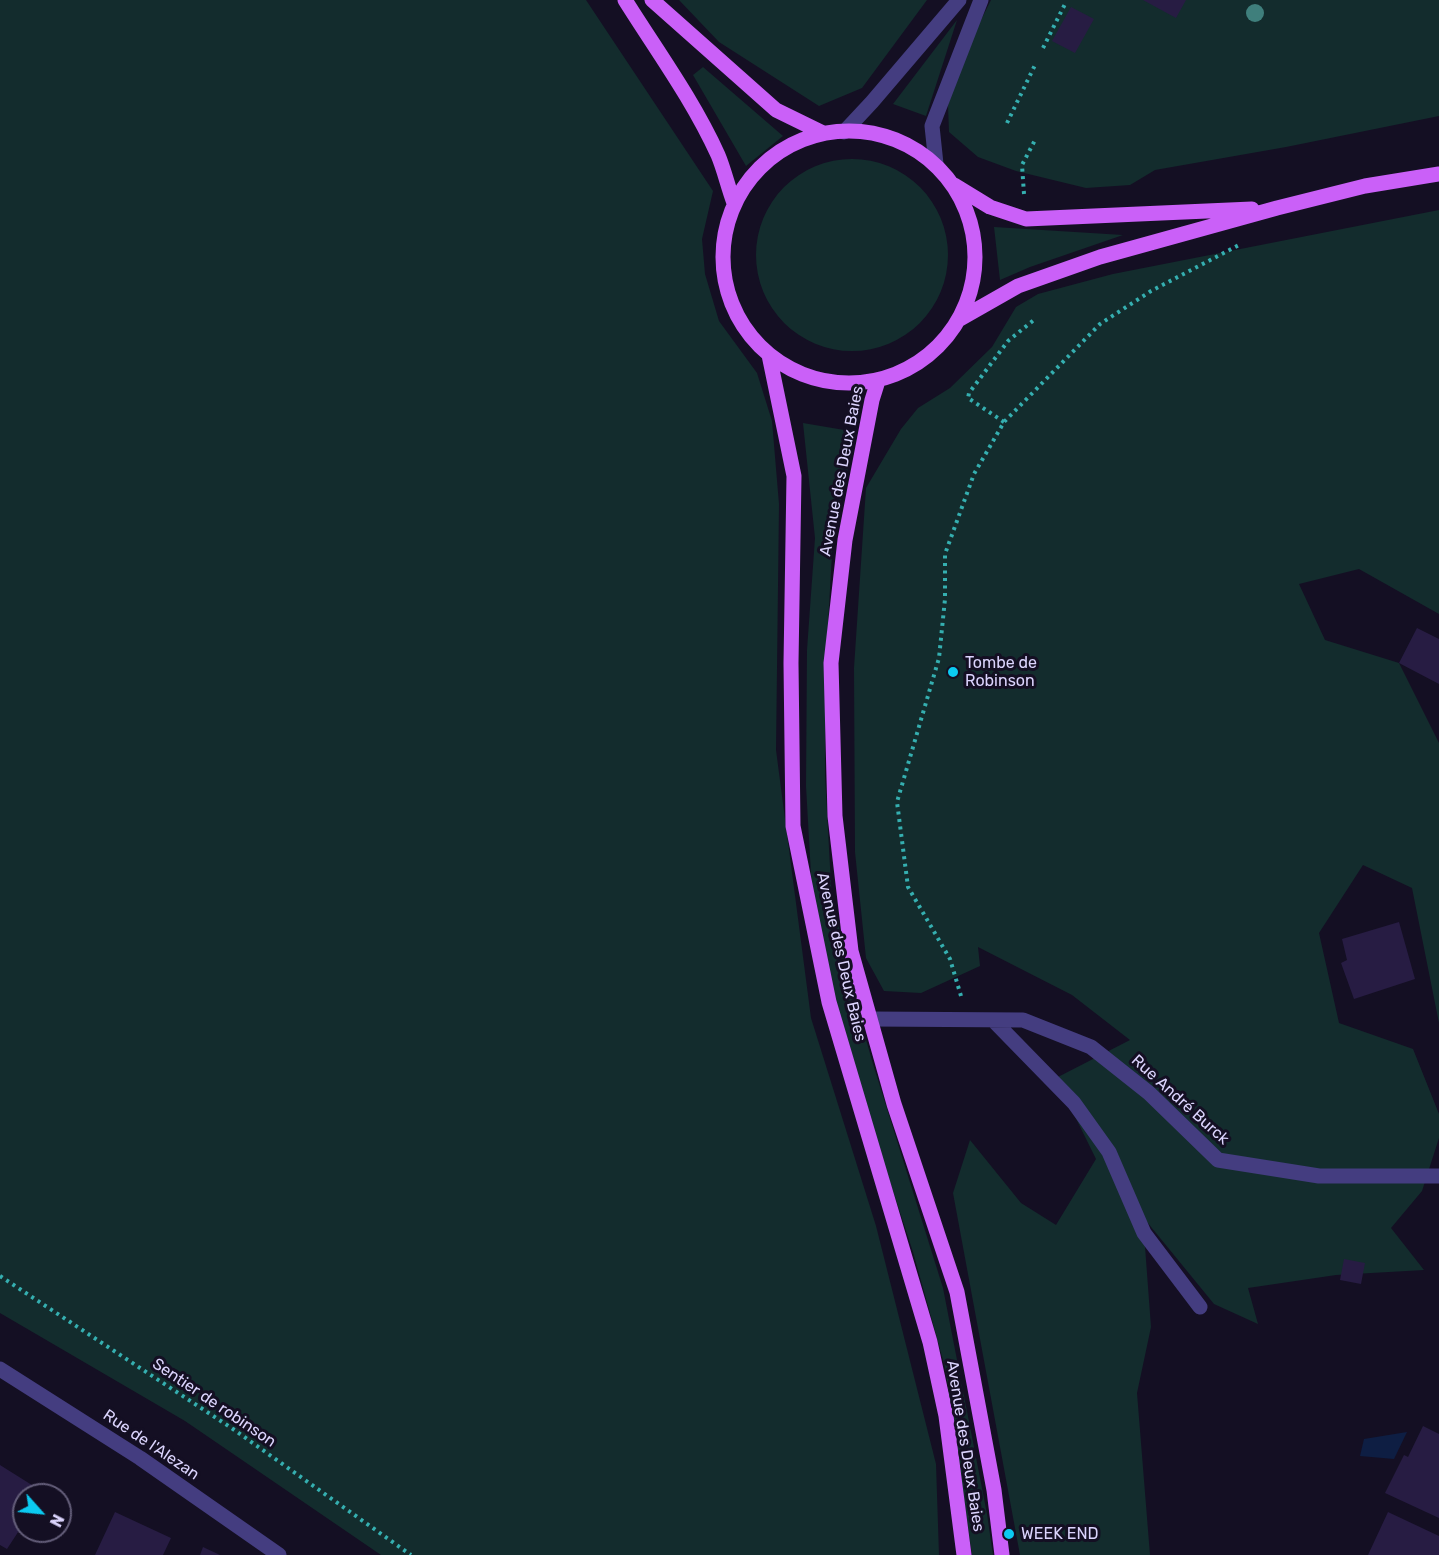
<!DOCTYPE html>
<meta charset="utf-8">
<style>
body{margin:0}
#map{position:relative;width:1439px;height:1555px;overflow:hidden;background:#140f23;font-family:Rubik,sans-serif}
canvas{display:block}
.north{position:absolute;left:12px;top:1483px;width:60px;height:60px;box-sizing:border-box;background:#140f23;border:2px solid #645e7a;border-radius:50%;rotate:117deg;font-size:16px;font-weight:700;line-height:24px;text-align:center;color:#dbd4fd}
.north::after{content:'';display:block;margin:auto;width:21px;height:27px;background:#0bcaf1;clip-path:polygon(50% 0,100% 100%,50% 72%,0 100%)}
</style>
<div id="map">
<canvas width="1439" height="1555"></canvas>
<div class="north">N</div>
</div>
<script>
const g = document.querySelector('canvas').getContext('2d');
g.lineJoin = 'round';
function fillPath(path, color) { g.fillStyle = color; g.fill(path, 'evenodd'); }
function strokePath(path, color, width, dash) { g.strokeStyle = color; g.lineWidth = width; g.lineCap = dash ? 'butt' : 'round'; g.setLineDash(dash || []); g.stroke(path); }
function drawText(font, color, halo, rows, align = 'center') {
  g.font = font + ' Rubik,sans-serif'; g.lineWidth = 6; g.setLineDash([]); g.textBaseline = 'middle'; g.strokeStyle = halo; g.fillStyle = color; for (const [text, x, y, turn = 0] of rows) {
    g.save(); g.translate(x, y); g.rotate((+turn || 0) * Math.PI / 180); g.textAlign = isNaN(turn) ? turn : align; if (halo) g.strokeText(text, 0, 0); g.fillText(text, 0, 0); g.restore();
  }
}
fillPath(new Path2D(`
 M0 0H586L713 191 702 239 705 274 719 321 757 373 772 421 779 504 776 750 811 1018 876 1226 936 1464 939 1555H381L185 1421 0 1313Z
 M679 0H927L862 88 819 106 719 42Z
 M991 0H1439V116L1286 147 1155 170 1130 185 1086 188 1016 171 978 157 949 132 948 105 957 68Z
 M957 20 926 116 893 104Z
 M703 67 783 136 746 166 693 75Z
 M756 255a96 96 0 1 1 192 0a96 96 0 1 1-192 0Z
 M1439 210V614L1359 569 1299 584 1325 640 1399 663 1439 743V1023L1412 888 1363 865 1319 933 1339 1023 1413 1049 1439 1114V1138L1422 1191 1391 1228 1424 1270 1336 1275 1248 1288 1258 1324 1214 1304 1138 1211 1144 1233 1151 1327 1137 1393 1150 1555H1020L953 1193 970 1140 1021 1203 1056 1225 1096 1159 1056 1078 1130 1040 1072 995 978 947 980 966 921 993 884 991 866 958 855 852 854 668 866 488 901 429 918 408 950 388 992 347 1016 307 1038 294 1113 274Z
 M994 227 1123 235 1030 267 1000 280Z
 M803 423 856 432 833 537 825 675V775L831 885 849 980 873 1064 943 1288 987 1514 993 1555H972L945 1367 913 1252 875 1136 835 1003 812 892 806 786 807 650 815 538Z`), '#132c2d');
fillPath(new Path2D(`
 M1407 1432 1394 1459 1360 1456 1364 1439Z`), '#0e1e43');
fillPath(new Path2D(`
 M1143 0H1186L1176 18Z
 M1071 7 1094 19 1075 53 1052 41Z
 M1417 628 1439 639V684L1399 663Z
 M1399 922 1415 979 1354 999 1341 963 1347 960 1342 939Z
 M1344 1259 1365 1263 1361 1284 1340 1280Z
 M1423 1426 1439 1434V1518L1385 1493 1404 1455 1408 1457Z
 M0 1465 43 1492 41 1495H24V1523L7 1549 0 1545Z
 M115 1512 171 1538 163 1555H95Z
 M1388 1512 1439 1536V1555H1368Z
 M203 1547 220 1555H200Z`), '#271c43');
strokePath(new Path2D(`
 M1043 48 1065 4
 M1007 123 1035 65
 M1024 194 1022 165 1035 140
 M1004 422 968 398 969 393 1008 341 1035 319
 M961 996 950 959 908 887 897 802 939 658 945 599V554L974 474 1004 422 1100 324 1151 291 1239 245
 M0 1276 233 1429 411 1555`), '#35afb0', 4, [3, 4.5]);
strokePath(new Path2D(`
 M844 132 872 102 959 0
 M936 164 932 126 981 0
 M871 1019 1023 1020 1091 1047 1149 1093 1218 1160 1319 1176H1439
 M993 1020 1074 1103 1109 1152 1144 1233 1200 1307
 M0 1369 140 1458 279 1555`), '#443d80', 15);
strokePath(new Path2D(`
 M625 0C657 51 693 100 718 155 724 169 728 187 734 203
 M652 0 776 110 823 133
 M723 257a126 126 0 1 1 252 0a126 126 0 1 1-252 0Z
 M954 185 990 207 1026 219 1252 209
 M960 319 1018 286 1100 257 1277 208 1365 186 1439 174
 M769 355 794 476 791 663 793 826 829 1002 930 1342 946 1416 964 1555
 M878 381 872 400 845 540 831 663 835 816 851 951 894 1104 957 1292 994 1490 1002 1555`), '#ca60f8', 15);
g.fillStyle = '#3f7f7c';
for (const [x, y] of [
 [1255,13]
]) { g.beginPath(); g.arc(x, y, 9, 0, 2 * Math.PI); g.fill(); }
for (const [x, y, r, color] of [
 [953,672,6,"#0bcaf1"],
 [1009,1534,6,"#0bcaf1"]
]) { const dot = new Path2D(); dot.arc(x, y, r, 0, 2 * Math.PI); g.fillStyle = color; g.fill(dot); strokePath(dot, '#140f23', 2); }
drawText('16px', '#dbd4fd', '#140f23', [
 ["Avenue des Deux Baies",842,471,-79],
 ["Avenue des Deux Baies",841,957,77],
 ["Rue André Burck",1180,1100,42],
 ["Sentier de robinson",214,1403,34],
 ["Rue de l'Alezan",151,1445,34],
 ["Avenue des Deux Baies",965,1446,81]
]);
drawText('16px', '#dbd4fd', '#140f23', [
 ["Tombe de",965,663],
 ["Robinson",965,681],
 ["WEEK END",1021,1534]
], 'left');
</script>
